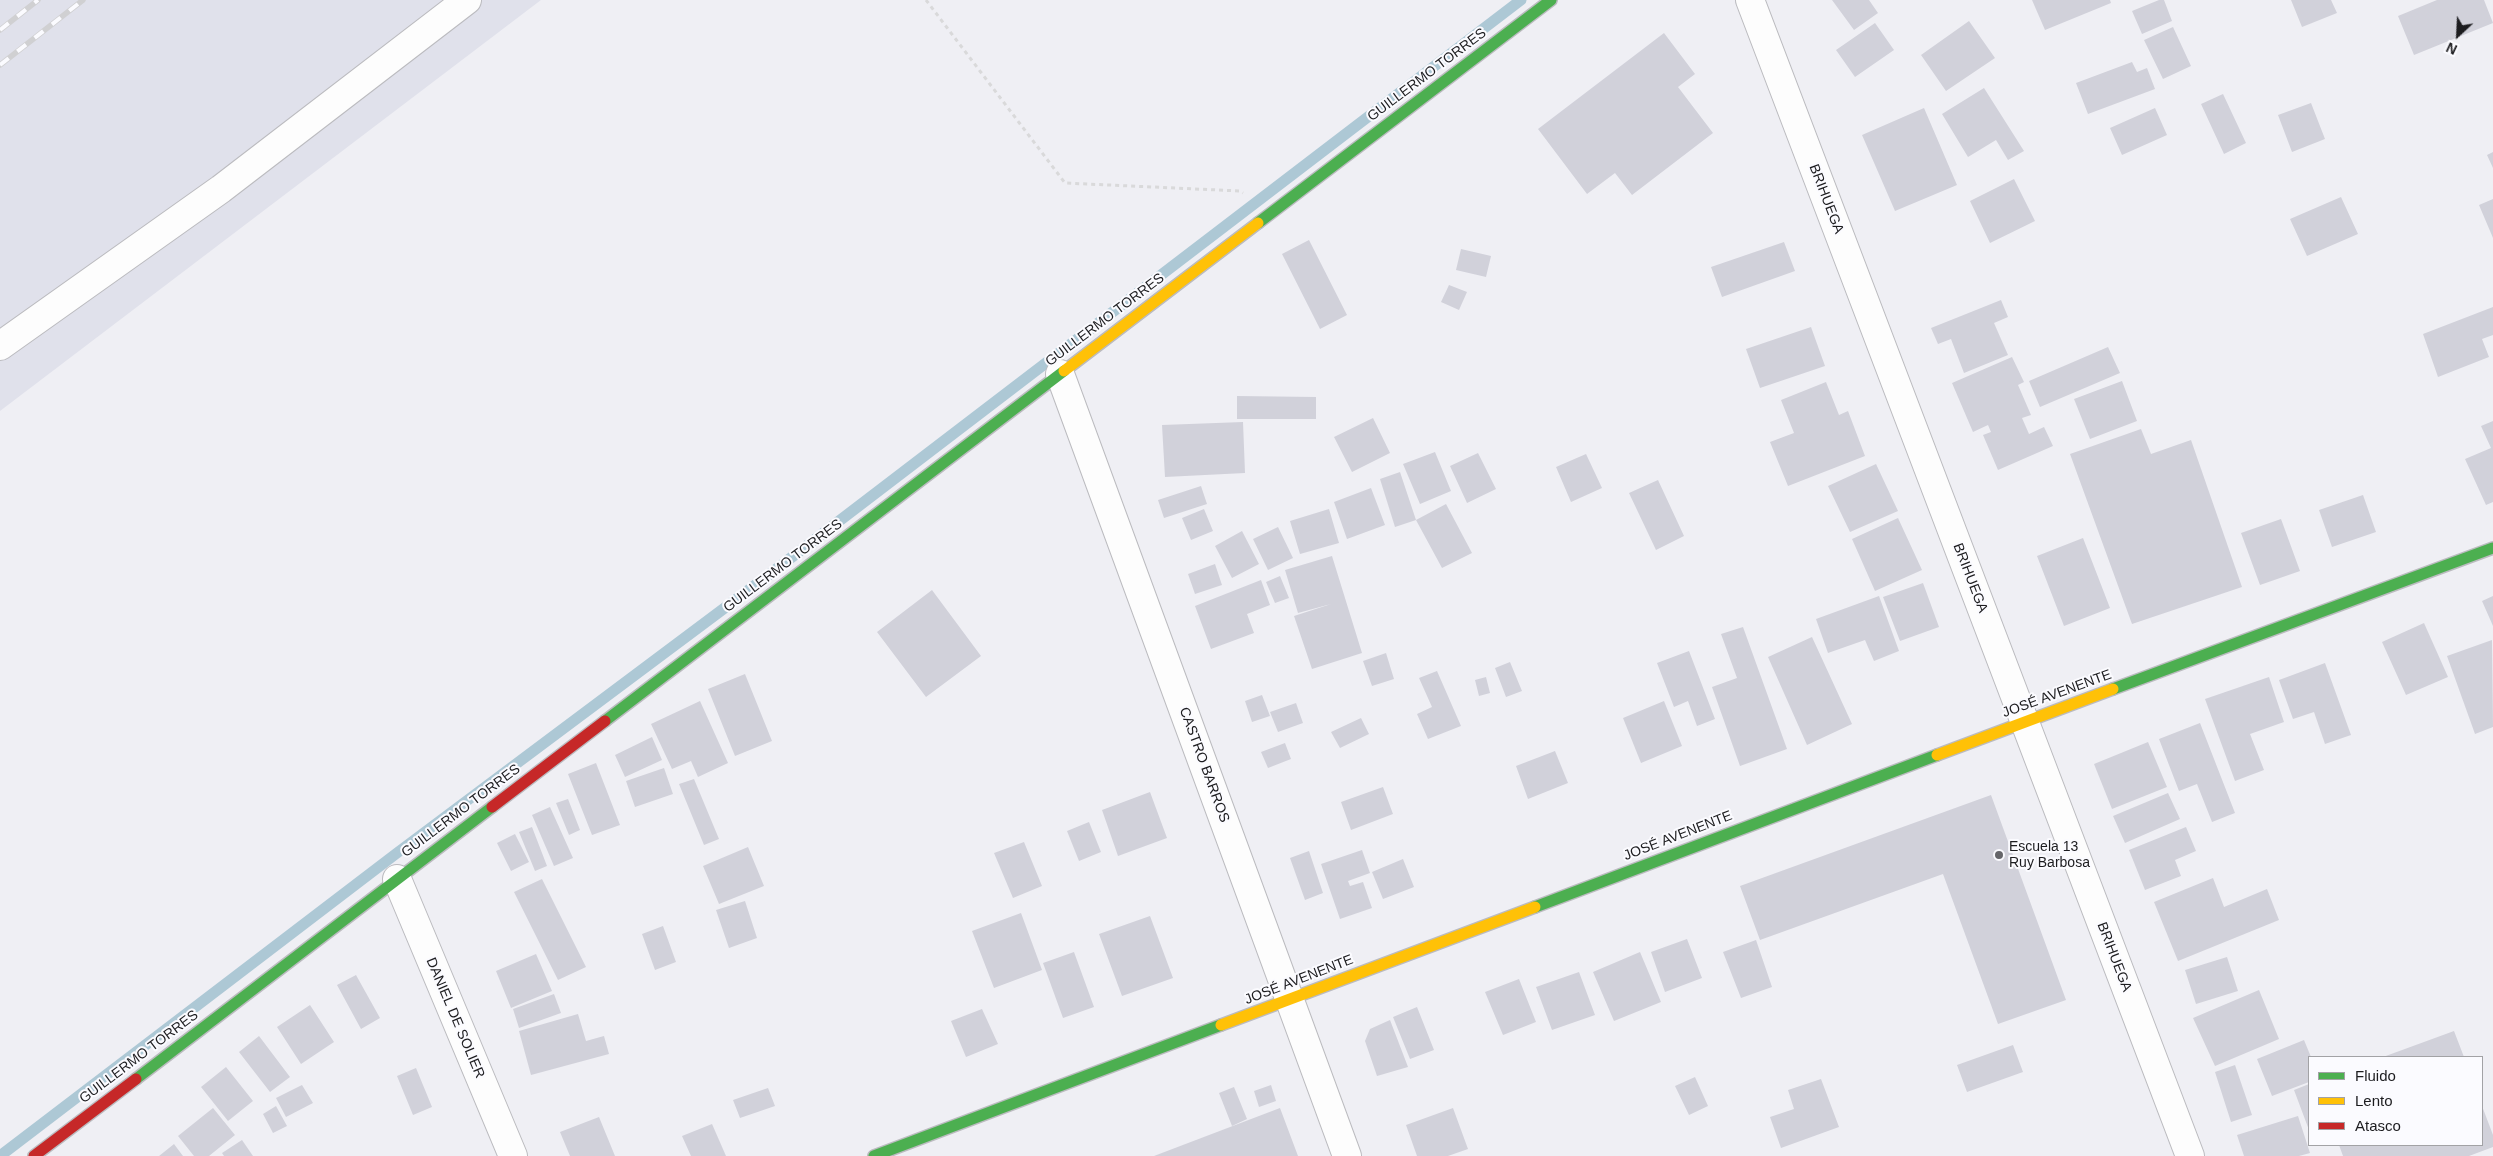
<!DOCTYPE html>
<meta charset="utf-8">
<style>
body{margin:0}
#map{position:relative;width:2493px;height:1156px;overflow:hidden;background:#efeff4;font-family:Arial,sans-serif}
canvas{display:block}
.legend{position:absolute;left:2308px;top:1056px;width:175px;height:90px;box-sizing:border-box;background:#fbfbff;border:1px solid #a2a2a5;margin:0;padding:6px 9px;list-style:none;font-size:15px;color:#1c1c1f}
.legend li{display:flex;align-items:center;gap:10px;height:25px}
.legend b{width:25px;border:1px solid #a2a2a5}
.north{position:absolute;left:2433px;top:10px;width:50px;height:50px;-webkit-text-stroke:4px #fbfbff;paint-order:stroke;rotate:205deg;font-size:14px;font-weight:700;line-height:20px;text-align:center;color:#1c1c1f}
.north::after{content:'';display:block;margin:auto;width:18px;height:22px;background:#1c1c1f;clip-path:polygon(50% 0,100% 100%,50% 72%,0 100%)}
</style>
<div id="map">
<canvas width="2493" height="1156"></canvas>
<ul class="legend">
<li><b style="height:6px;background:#4caf50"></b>Fluido</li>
<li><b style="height:6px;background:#ffc107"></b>Lento</li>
<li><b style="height:6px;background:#c62828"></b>Atasco</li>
</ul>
<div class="north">N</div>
</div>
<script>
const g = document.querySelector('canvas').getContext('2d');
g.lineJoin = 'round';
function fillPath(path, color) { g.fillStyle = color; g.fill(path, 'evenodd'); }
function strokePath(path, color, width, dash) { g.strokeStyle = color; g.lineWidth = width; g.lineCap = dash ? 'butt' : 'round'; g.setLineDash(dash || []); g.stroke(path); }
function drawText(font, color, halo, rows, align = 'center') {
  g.font = font + ' Arial,sans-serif'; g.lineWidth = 4; g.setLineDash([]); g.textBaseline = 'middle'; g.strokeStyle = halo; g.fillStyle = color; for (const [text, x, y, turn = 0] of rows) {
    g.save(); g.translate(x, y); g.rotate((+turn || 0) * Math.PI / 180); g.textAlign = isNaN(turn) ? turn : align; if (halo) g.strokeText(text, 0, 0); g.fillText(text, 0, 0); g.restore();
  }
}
fillPath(new Path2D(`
 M0 0H541L0 411Z`), '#e0e1eb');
strokePath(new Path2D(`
 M0 1156 397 853 758 583 1521 0`), '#adc8d5', 11);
fillPath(new Path2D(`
 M1832 0H1869L1878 13 1854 30Z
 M2032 0H2110L2111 3 2045 30Z
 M2159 0H2164L2172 21 2142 34 2132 11Z
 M2291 0H2331L2337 13 2302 27Z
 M2437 0H2484L2493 23 2414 55 2398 16Z
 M1969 21 1995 58 1946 91 1921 55Z
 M1875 23 1894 50 1855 77 1836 50Z
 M2173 27 2191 66 2163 79 2144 40Z
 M1664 33 1695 74 1678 87 1713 133 1632 195 1615 173 1587 194 1538 129Z
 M2132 62 2137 72 2147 68 2155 89 2088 114 2076 83Z
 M1984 88 2024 151 2008 160 1996 140 1968 157 1942 114Z
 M2223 94 2246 143 2224 154 2201 104Z
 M2311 103 2325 139 2292 152 2278 115Z
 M1924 108 1957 185 1895 211 1862 135Z
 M2155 108 2167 135 2122 155 2110 128Z
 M2493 152V168L2487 155Z
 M2014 179 2035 221 1990 243 1970 201Z
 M2341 197 2358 234 2307 256 2290 219Z
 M2493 199V238L2479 205Z
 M1309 240 1347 315 1320 329 1282 254Z
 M1784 242 1795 271 1722 297 1711 267Z
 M1461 249 1491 256 1486 277 1456 270Z
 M1449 285 1467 292 1459 310 1441 302Z
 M2001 300 2008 317 1994 323 2008 355 1964 373 1951 339 1938 344 1931 328Z
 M2493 307V335L2482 339 2489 357 2438 377 2423 334Z
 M1811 327 1825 366 1760 388 1746 349Z
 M2108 347 2120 373 2040 407 2029 381Z
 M2012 357 2024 382 2018 385 2031 415 2022 418 2029 434 2044 427 2053 446 1998 470 1983 435 1991 432 1988 425 1973 432 1952 383Z
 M2122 381 2137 421 2090 439 2074 399Z
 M1826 382 1839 415 1848 411 1865 456 1788 486 1770 442 1794 433 1781 400Z
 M1237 396 1316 397V419H1237Z
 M1373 418 1390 453 1352 472 1334 437Z
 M2493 421V502L2486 505 2465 459 2491 448 2481 426Z
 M1243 422 1245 473 1165 477 1162 425Z
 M2141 429 2151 454 2191 440 2242 587 2132 624 2070 454Z
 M1435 452 1451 491 1420 504 1403 464Z
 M1478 453 1496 489 1467 503 1450 466Z
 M1586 454 1602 488 1571 502 1556 467Z
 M1876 464 1898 511 1850 532 1828 486Z
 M1400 472 1416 520 1395 527 1380 479Z
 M1658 480 1684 536 1656 550 1629 493Z
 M1201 486 1207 504 1164 518 1158 500Z
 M1371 488 1385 525 1347 539 1334 502Z
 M2363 495 2376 532 2332 547 2319 510Z
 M1446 504 1472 553 1442 568 1416 520Z
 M1204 509 1213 531 1191 540 1182 518Z
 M1329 509 1339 543 1300 554 1290 521Z
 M1898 518 1922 570 1875 591 1852 539Z
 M2281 519 2300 571 2260 585 2241 533Z
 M1278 527 1293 558 1268 570 1253 539Z
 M1242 531 1259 564 1232 578 1215 546Z
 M2083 538 2110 608 2064 626 2037 556Z
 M1332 556 1362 653 1312 669 1294 616 1331 604 1298 613 1285 570Z
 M1215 564 1222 585 1195 594 1188 574Z
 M1280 576 1289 598 1275 603 1266 582Z
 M1261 580 1270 605 1247 614 1254 633 1211 649 1195 606Z
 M1923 583 1939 627 1900 641 1883 597Z
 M932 590 981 656 926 697 877 632Z
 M1879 596 1899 651 1874 661 1865 640 1828 653 1816 619Z
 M2493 596V626L2482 601Z
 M2424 623 2448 677 2406 695 2382 642Z
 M1743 627 1787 749 1740 766 1712 687 1737 678 1721 634Z
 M1812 637 1852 724 1807 745 1768 657Z
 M2492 640 2493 727 2475 734 2447 656Z
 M1689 651 1715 719 1697 726 1688 701 1674 707 1657 663Z
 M1386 653 1394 679 1372 686 1363 661Z
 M1510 662 1522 691 1506 697 1495 668Z
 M2325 663 2351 735 2325 744 2314 712 2293 719 2279 680Z
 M1437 671 1461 726 1428 739 1417 714 1432 707 1419 678Z
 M745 674 772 741 735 756 708 689Z
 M1486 677 1490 693 1479 696 1475 680Z
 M2269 677 2284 722 2250 734 2264 770 2235 781 2205 699Z
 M1262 695 1270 716 1252 722 1245 701Z
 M700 701 728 763 698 777 691 761 672 769 651 724Z
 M1664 701 1682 746 1641 763 1623 718Z
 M1296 703 1303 723 1278 732 1270 712Z
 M1361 718 1369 734 1340 748 1331 732Z
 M2200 723 2235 813 2212 822 2197 784 2179 791 2159 739Z
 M652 737 662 760 625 777 615 755Z
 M2148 742 2167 787 2112 809 2094 764Z
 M1285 743 1291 759 1268 768 1261 752Z
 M1555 751 1568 783 1528 799 1516 766Z
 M596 763 620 825 592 835 568 774Z
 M664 768 673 794 635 807 626 781Z
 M694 779 719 839 704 845 679 784Z
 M1383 787 1393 814 1351 830 1341 802Z
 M1150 792 1167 838 1118 856 1102 810Z
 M2168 793 2180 819 2125 843 2113 816Z
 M1991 795 2066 1000 1998 1024 1943 874 1760 940 1740 886Z
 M568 799 580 830 569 835 556 803Z
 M550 807 573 858 554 866 532 815Z
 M1089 822 1101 852 1079 861 1067 831Z
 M532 827 547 866 535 871 519 832Z
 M2186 827 2196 851 2175 860 2181 876 2145 890 2129 850Z
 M515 834 529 862 511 871 497 843Z
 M1024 842 1042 886 1013 898 994 853Z
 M748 847 764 886 719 904 703 866Z
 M1362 850 1370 873 1348 881 1350 886 1363 882 1372 908 1340 919 1321 864Z
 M1309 851 1323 893 1305 900 1290 858Z
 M1403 859 1414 887 1383 899 1372 872Z
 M2213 878 2224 907 2267 889 2279 920 2178 961 2154 902Z
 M542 879 586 967 558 980 514 892Z
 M745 901 757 938 729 948 716 910Z
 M1021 913 1042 970 994 988 972 931Z
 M1150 916 1173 978 1122 996 1099 934Z
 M663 926 676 962 655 970 642 934Z
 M1687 939 1702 978 1665 992 1651 952Z
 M1756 940 1772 987 1741 998 1723 952Z
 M1074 952 1094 1007 1063 1018 1043 963Z
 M1640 952 1661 1002 1614 1021 1593 972Z
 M536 954 552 991 511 1008 496 971Z
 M2227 957 2238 991 2196 1004 2185 970Z
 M1579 972 1595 1015 1552 1030 1536 987Z
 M356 975 380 1018 361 1029 337 985Z
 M1519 979 1536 1022 1503 1035 1485 992Z
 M2259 990 2279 1039 2215 1066 2193 1018Z
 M554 994 561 1013 519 1028 513 1009Z
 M310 1005 334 1042 301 1064 277 1027Z
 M1417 1007 1434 1050 1410 1059 1393 1017Z
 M982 1009 998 1044 966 1057 951 1021Z
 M578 1014 586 1041 604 1036 609 1054 531 1075 519 1031Z
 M1390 1020 1408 1067 1377 1076 1365 1041 1370 1029Z
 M2454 1031 2464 1057H2383Z
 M259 1036 290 1077 270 1092 239 1052Z
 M2304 1040 2311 1057H2309V1082L2272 1096 2257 1059Z
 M2013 1045 2023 1072 1967 1092 1957 1065Z
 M2235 1065 2252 1115 2231 1122 2215 1072Z
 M226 1067 253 1101 228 1121 201 1087Z
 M416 1068 432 1107 413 1115 397 1076Z
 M1695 1077 1708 1106 1689 1115 1675 1086Z
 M1821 1079 1839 1127 1781 1148 1770 1117 1794 1109 1788 1090Z
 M2309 1084V1130L2294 1090Z
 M302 1085 313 1103 286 1117 276 1098Z
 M1271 1085 1276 1101 1259 1107 1254 1091Z
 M1234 1087 1247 1119 1232 1126 1219 1093Z
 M768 1088 775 1106 740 1118 733 1100Z
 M276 1106 287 1126 273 1133 263 1114Z
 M2482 1106 2493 1135V1147L2469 1156H2343L2339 1145H2482Z
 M213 1108 235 1135 209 1156H194L178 1136Z
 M1280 1108 1298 1156H1154Z
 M1453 1108 1468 1149 1448 1156H1417L1406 1125Z
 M2298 1116 2310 1153 2299 1156H2244L2237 1135Z
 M599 1117 615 1156H570L560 1132Z
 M712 1124 726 1156H691L682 1136Z
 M242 1140 253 1156H224L222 1153Z
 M174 1144 183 1156H159Z`), '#d1d1da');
const street = new Path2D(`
 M1750 0 2190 1156
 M0 346 221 189 467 0
 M1060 374 1347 1156
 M397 879 513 1156`);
const fast = new Path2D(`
 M1258 223 1551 0
 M2113 689 2493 548
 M605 721 1064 371
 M1535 907 1937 755
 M136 1079 492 807
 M874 1156 1221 1025`);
const slow = new Path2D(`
 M1064 371 1258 223
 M1937 755 2113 689
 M1221 1025 1535 907`);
const jam = new Path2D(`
 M492 807 605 721
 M34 1156 136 1079`);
strokePath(street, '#bbbbbf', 30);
strokePath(fast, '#bbbbbf', 14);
strokePath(slow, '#bbbbbf', 14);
strokePath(jam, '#bbbbbf', 14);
strokePath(new Path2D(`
 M926 0 1065 183 1240 191 1243 193`), '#d9d9da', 3, [4, 4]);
strokePath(street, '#fdfdfd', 28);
strokePath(fast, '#4caf50', 11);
strokePath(slow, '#ffc107', 11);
strokePath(jam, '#c62828', 11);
const rail = new Path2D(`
 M0 30 38 0
 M0 65 83 0`);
strokePath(rail, '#d0d0d2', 5.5);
strokePath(rail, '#fbfbff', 4, [11]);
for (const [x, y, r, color] of [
 [1999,855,5,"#66666a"]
]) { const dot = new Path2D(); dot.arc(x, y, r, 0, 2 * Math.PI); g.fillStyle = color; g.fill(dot); strokePath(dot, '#fbfbff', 2); }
drawText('14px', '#1c1c1f', '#fbfbff', [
 ["GUILLERMO TORRES",1427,75,-37],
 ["BRIHUEGA",1826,199,69],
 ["GUILLERMO TORRES",1105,320,-37],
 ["GUILLERMO TORRES",783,566,-37],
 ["BRIHUEGA",1970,578,69],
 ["JOSÉ AVENENTE",2057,694,-20],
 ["CASTRO BARROS",1204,765,70],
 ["GUILLERMO TORRES",461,811,-37],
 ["JOSÉ AVENENTE",1678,836,-21],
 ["BRIHUEGA",2114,957,69],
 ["JOSÉ AVENENTE",1299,980,-21],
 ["DANIEL DE SOLIER",455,1018,67],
 ["GUILLERMO TORRES",139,1057,-37]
]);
drawText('14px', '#1c1c1f', '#fbfbff', [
 ["Escuela 13",2009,847],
 ["Ruy Barbosa",2009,863]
], 'left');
</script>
